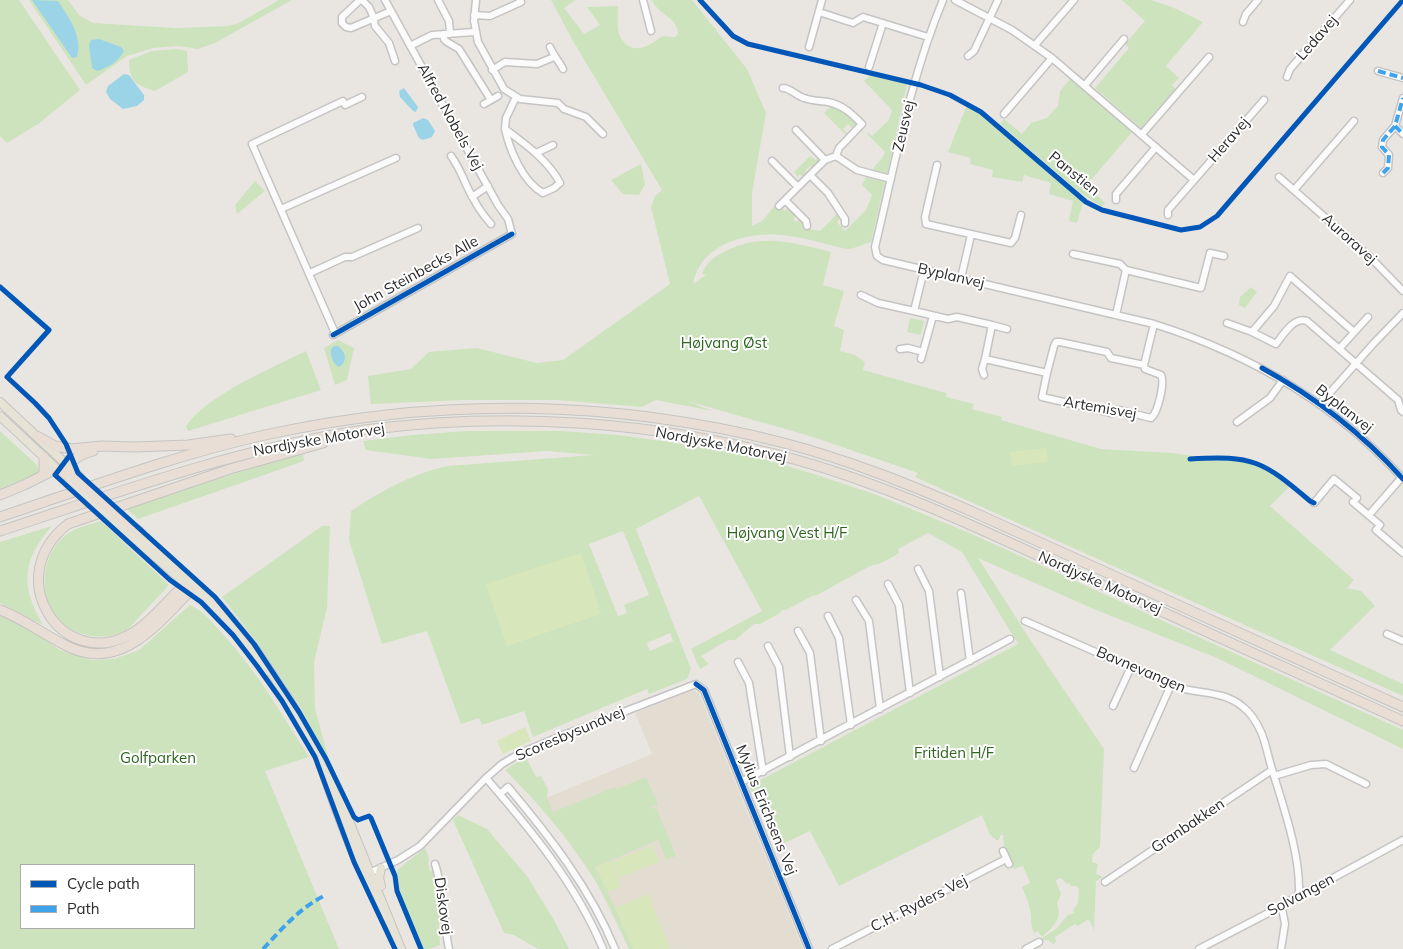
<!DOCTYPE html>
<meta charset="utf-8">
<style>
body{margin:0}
#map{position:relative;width:1403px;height:949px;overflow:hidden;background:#e9e6e2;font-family:Mulish,sans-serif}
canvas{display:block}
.legend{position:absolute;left:20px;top:864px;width:175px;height:65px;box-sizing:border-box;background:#fff;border:1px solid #ababab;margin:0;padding:6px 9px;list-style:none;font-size:15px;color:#2c2c2c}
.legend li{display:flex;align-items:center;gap:10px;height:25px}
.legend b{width:25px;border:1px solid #ababab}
</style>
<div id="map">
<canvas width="1403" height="949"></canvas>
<ul class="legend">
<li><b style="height:6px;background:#0057b8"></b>Cycle path</li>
<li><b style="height:6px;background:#3ea3eb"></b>Path</li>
</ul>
</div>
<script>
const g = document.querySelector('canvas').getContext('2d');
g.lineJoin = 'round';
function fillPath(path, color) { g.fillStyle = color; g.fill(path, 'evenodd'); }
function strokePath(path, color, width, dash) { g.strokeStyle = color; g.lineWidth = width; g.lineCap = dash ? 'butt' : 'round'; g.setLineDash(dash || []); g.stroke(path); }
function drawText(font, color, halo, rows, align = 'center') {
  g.font = font + ' Mulish,sans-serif'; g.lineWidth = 4; g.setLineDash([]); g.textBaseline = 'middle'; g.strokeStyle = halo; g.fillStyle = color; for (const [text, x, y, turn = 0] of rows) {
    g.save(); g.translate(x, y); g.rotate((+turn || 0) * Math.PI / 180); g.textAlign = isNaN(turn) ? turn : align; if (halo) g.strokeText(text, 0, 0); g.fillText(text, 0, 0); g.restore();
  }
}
fillPath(new Path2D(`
 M693 690 699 693 803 949H629L594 878 560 831 536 802 652 754 635 713Z`), '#e3ddd1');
fillPath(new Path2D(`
 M0 0H19L80 90 38 124 7 143 0 136Z
 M29 0H68L79 15 93 23 176 28 228 26 239 23 279 0H292L215 43 198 49 179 46 153 48 127 56 86 85Z
 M551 0H576L564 8 584 34 600 25 587 7 618 6C618 15 617 26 619 34 620 38 623 41 626 44 638 54 652 44 662 36L675 37 678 34C678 17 657 14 652 0H692L747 69 766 113 752 193V226L762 221 777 203 785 211 788 208 796 216 793 219 796 222 799 219 803 223 802 228 804 230 809 229 820 231 837 214 840 218 837 222 845 231 866 210 872 195 862 185 866 177 885 182 871 242C864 244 856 248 849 249 845 249 839 247 834 246 819 242 804 238 789 236 753 230 701 241 693 284L706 275 702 274C704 266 713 257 720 254 759 232 790 242 831 252L823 285 844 291 834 326 844 330 840 351 855 355 865 362 863 370 946 393V397L974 404 972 409 1002 417 1001 420 1101 449 1172 453 1214 459 1252 462 1265 468 1289 487 1270 506 1354 580 1347 588 1361 591 1375 606 1330 650 1403 684V696L915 477 918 473 810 436 687 401 713 411 656 400 642 407 558 400H465L371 404 368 376 411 369 429 352 477 348 537 363 563 360 670 284 651 207 655 196 662 190 573 41Z
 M1122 0H1151L1172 7 1203 22 1166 66 1179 78 1172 85 1176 89 1142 129 1095 88 1129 48 1125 44 1145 21Z
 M177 49 187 51 188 72 155 91C136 85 129 82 129 60L152 51Z
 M870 75 907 84 887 175 872 172C874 164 883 160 885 152L867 134 869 133 872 136 889 120 892 110 864 81Z
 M1071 78 1132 132 1086 186 1105 203 1102 207 1078 191 1000 124 1004 119 1022 134 1031 123 1047 118 1058 106 1060 91Z
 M967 105 995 125 1083 202 1077 223 1069 221 1073 201 1049 194 1051 183 1024 175 1022 182 992 177 993 170 970 164 971 158 948 152Z
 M831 106 839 108 856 122V124L853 129 848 124 843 129 848 134 846 135 824 113Z
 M810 156 815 160 819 157 820 161 813 169 810 166 805 171 807 175 806 176 804 175 802 177 800 174 798 177 794 172Z
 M641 164 645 185 639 195 623 194 611 180Z
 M255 181 265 191 237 214 235 205Z
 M1251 287 1257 292 1245 308 1239 305 1240 297Z
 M910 318 924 321 921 335 907 332Z
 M338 340 354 348 347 380 335 385 324 348Z
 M306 351 321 390 188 431 186 426C207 395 272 368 306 351Z
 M0 431 37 465 39 471 34 475 0 489Z
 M467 431H561L618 435 670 442 757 457 811 473 877 495 972 534 1403 730V749L1217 658 1096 610 978 558 1029 638 1104 749 1100 847 1093 854 1092 862 1098 864 1096 874 1103 877 1096 881 1094 931 1090 921 1087 920 1078 926 1075 924 1055 937 1056 941 1055 943 1053 944 1048 940H1043L1042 938 1056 929 1068 915 1074 913 1073 910 1078 903 1079 889 1076 886H1071L1069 883 1067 884 1062 879 1059 878 1056 881 1061 894 1057 904C1063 919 1052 928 1042 937L1038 931 1034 933C1031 926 1031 923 1031 916 1030 906 1026 896 1022 887L1030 883 1023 866 1014 869 1004 848 1003 835H1001L998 841 990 835 982 815 839 886 810 831 776 847 749 786 1018 644 962 552 928 533 898 549 899 553C891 558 879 565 870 566L817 595 812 596 786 610H782L780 613 760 624H754L735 640H728L701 656 709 664 700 669 691 649 762 611 699 496 636 529 691 669 687 679 649 694 647 689 533 737 524 711 482 725 479 718 461 724 427 631 382 644 349 540 351 511C381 491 413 473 448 466L594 455 547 451 431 459 366 450 363 441 412 435ZM623 531 649 595 624 605 627 613 618 616 589 544ZM670 633 673 641 650 651 647 643Z
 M303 454 304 461 138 519 126 508 281 459Z
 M101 521 169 585C160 595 150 605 140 616 136 620 132 626 127 630 106 643 69 636 54 615 37 590 43 546 72 531 81 526 92 524 101 521Z
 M52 526C22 560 20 586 43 625L0 603V542Z
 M322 526H330L327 608 314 662 315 709 330 763 298 704 262 649 222 597Z
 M190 605C203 611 210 620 219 630 255 668 281 713 309 757L265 771 339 949H0V616L24 625 60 650 91 660 114 659 139 650ZM21 865H194V928H21Z
 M526 757 536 777 541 776 548 789 547 798 553 812 615 787 616 789 646 777 658 804 650 808 651 809 656 807 676 856 666 860 658 840 595 867 636 949H629C618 925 607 899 593 877 568 837 538 803 505 770Z
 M458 815 487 829 527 876 554 920 569 949H538L514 935 504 933 453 820Z
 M425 848 429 858 428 864 430 871 433 870 438 890 440 945 429 949H423C413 924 398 898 397 870Z`), '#cde3bd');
fillPath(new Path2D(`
 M1046 448 1048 462 1012 466 1010 452Z
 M581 553 601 614 507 646 486 584Z
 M525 727 531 741 503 754 497 741Z
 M653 845 659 862 619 878 612 862Z
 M611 861 621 887 607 892 597 867Z
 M648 894 670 949H633L615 908Z`), '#d7e6bb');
fillPath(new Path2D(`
 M32 0 58 1C69 18 83 36 77 57L72 58Z
 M99 39 121 47 124 51C119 61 108 68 97 71L92 68 89 45 91 40Z
 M124 74 129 75 144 95V100L137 106 123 109 110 99 106 92 108 86Z
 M404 88 418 107 416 112 413 111 400 97 399 91Z
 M423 118 428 120 435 131 432 137 423 140 419 138 413 125V123Z
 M334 346H338C346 352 348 361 339 367 333 364 330 355 331 349Z`), '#9ad4e6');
const minor = new Path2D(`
 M360 0 342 17V23L346 27 351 28 391 11
 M362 0 369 7 373 16 375 26 389 43 395 61
 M438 0 449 21 450 34
 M476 0 474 21 478 42 504 89 520 99 558 103 564 109 586 117 603 134
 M643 0 651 31
 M943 0C910 79 895 164 875 247L877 256 883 260 1154 324C1249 354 1336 404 1403 479
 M955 0 1012 30 1052 58 1194 180
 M819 12 853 23 863 17 928 37
 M474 15 490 16 521 2 520 0
 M1243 22 1246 14 1258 0
 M443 34 444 39 447 42 459 49 491 100 484 104
 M1035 45 1074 0
 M410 46 432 35 474 32
 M550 47C553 55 559 61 563 69
 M809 47 822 0
 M968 56 974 51 998 0
 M869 67 883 23
 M492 70 505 62 537 64 554 57
 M1378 71 1403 78
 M1287 77 1290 69 1350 0
 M1085 85 1124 39
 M491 100 498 96
 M1004 114 1052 58
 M1395 126 1403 134
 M505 129C510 151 523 182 543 193L554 188 560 183C548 160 525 144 505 129L506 118 516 97
 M796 130 825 160
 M1142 134 1209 57
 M536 153 553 145
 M451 156C462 171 464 183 473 198 478 208 484 216 491 224
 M836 156 857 170 891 179
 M772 161 798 187
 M937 165 925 217 926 224 1011 243 1015 238 1021 215
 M1383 173 1388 168 1389 155 1382 147 1383 140 1395 126 1403 98
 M810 175 828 193 845 219V223
 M1279 177 1370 257 1403 291
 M1294 190 1354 121
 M472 197 488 186
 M785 200 806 221 807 226
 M1116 200V194L1156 147
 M779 206 825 160 836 156 839 148 862 124C852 114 843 105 828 102 821 101 812 101 804 98 797 96 790 88 783 88
 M281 209 396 158
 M1168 215V210L1264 100
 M1073 254 1120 264 1126 270 1201 288 1210 253 1224 256
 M924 270 914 311 948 319 957 317 992 325 985 359 1047 373 1054 346 1056 342H1060L1107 352 1111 358 1144 365 1154 324
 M310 273 345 257H352L361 253 418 228
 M961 278 971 235
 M861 295 878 303 914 311
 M1116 315 1126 270
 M1227 323 1252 332 1276 344C1283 335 1294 316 1307 321L1398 400 1401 410 1403 412
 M992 325 1007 329
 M1252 332 1274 306 1290 276 1354 332
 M335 333 252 144 343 101 345 105 362 97
 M333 335 512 234 508 219 498 205 385 0
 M900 349 908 348 923 352
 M1339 349 1368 317
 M921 359 933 316
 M1047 373 1042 397 1112 413 1119 410 1151 418C1158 413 1165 382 1161 375L1145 369 1144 365
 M984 375 982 369 985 359
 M1320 404 1374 343 1403 313
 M1237 422 1270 398 1283 380
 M1314 503 1334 479 1357 498 1353 502 1380 525 1376 530 1403 553
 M1369 515 1402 477
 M918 569 929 591 940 677
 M888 584 899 605 910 693
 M961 593 970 661
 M856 600 869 621 880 709
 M828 616 839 638 851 725
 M1025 621 1171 685C1195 695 1222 689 1243 707 1251 713 1257 723 1261 732 1266 743 1268 757 1272 769 1283 806 1300 853 1299 892
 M798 631 810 653 821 741
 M1387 634 1403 641
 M768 646 779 667 790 757
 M738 662 749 683 763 772
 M1113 706 1131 667
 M1134 768 1171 685
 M1274 776 1311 765 1326 764 1366 784
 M486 778C531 830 576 884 603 949
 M741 782 1010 639
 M500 794 508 787C550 837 590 888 615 949
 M1003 851 1009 864
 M435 864C444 892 443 921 449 949
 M367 874 398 860 420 846 486 778 502 764 519 754 561 736 696 684 704 690 809 949
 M1105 882 1272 770
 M832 949 1006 859
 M1026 949 1039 942
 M1199 949 1274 910 1282 908C1285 900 1296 901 1299 892L1309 891 1403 840
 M1281 949 1285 924 1282 908`);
const major = new Path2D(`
 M0 402 80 477
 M0 416 62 474
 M113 520C166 567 225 612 265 672
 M135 528 221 607 257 651 290 701 329 772 401 949
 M320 763C338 817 358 871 386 920
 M381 868 379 878 381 886`);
const highway = new Path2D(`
 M37 436 55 446 72 449 101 446 135 447 188 445 231 439
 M44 475V457
 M63 475C69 462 80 454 93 451
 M0 495 24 485 50 472 62 470 75 478
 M0 517C87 488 175 455 265 435 436 397 614 399 784 443 849 460 911 485 973 512L1403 707
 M119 518 139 531
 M0 531C119 492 239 448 364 430 508 411 657 421 797 460 890 486 978 528 1065 568 1178 618 1290 670 1403 721
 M185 584C168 600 149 624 129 635 62 671 0 577 68 524L230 469 323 443
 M0 610C24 619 44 635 67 646 120 673 158 624 191 590`);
strokePath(minor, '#c5c4c4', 9);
strokePath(major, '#c5c4c2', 10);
strokePath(highway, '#c5c4c2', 11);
strokePath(minor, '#fcfbfb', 6);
strokePath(major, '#e6e2d5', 8);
strokePath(highway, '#e8ded5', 9);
const majorBridge = new Path2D(`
 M69 480 113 520`);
const highwayBridge = new Path2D(`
 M75 478 119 518`);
strokePath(majorBridge, '#c5c4c2', 10, []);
strokePath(highwayBridge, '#c5c4c2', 11, []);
strokePath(majorBridge, '#e6e2d5', 8);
strokePath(highwayBridge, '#e8ded5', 9);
strokePath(new Path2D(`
 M1378 71 1403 78
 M1395 126 1403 134
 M1383 173 1388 168 1389 155 1382 147 1383 140 1395 126 1403 98
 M263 949C283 928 299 908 326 895`), '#3ea3eb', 4, [8, 4]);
strokePath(new Path2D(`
 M700 0 733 36 748 44 921 85 950 95 981 112 1086 202 1102 210 1181 230 1200 227 1217 216 1403 0
 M0 287 49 330 7 377 35 403 49 418 66 444 78 473 215 597 254 644 299 712 326 759 354 817 358 820 369 816 371 818 395 876 397 891 421 949
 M333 335 512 234
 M1262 368C1315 397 1363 434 1403 479
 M70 455 55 475 170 580 201 602 233 635 257 666 282 701 315 757 354 862 395 949
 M1190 459C1253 455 1263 461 1310 501L1314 503
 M696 684 704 690 809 949`), '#0057b8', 5);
drawText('15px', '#2c2c2c', '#fff', [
 ["Ledavej",1317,38,-49],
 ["Alfred Nobels Vej",450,117,61],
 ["Zeusvej",904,126,-77],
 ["Heravej",1229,140,-49],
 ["Panstien",1074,174,39],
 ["Auroravej",1349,239,42],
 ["John Steinbecks Alle",416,274,-29],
 ["Byplanvej",951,276,13],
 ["Artemisvej",1100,408,10],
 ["Byplanvej",1344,409,38],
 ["Nordjyske Motorvej",319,440,-10],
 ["Nordjyske Motorvej",721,445,11],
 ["Nordjyske Motorvej",1100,583,24],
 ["Bavnevangen",1141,670,23],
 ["Scoresbysundvej",570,734,-23],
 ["Mylius Erichsens Vej",766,810,68],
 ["Granbakken",1188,826,-34],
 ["Solvangen",1301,895,-28],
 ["C.H. Ryders Vej",919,904,-27],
 ["Diskovej",443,906,82]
]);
drawText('15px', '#2f651f', '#fff', [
 ["Højvang Øst",724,343],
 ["Højvang Vest H/F",787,533],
 ["Fritiden H/F",954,753],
 ["Golfparken",158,758]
]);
</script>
